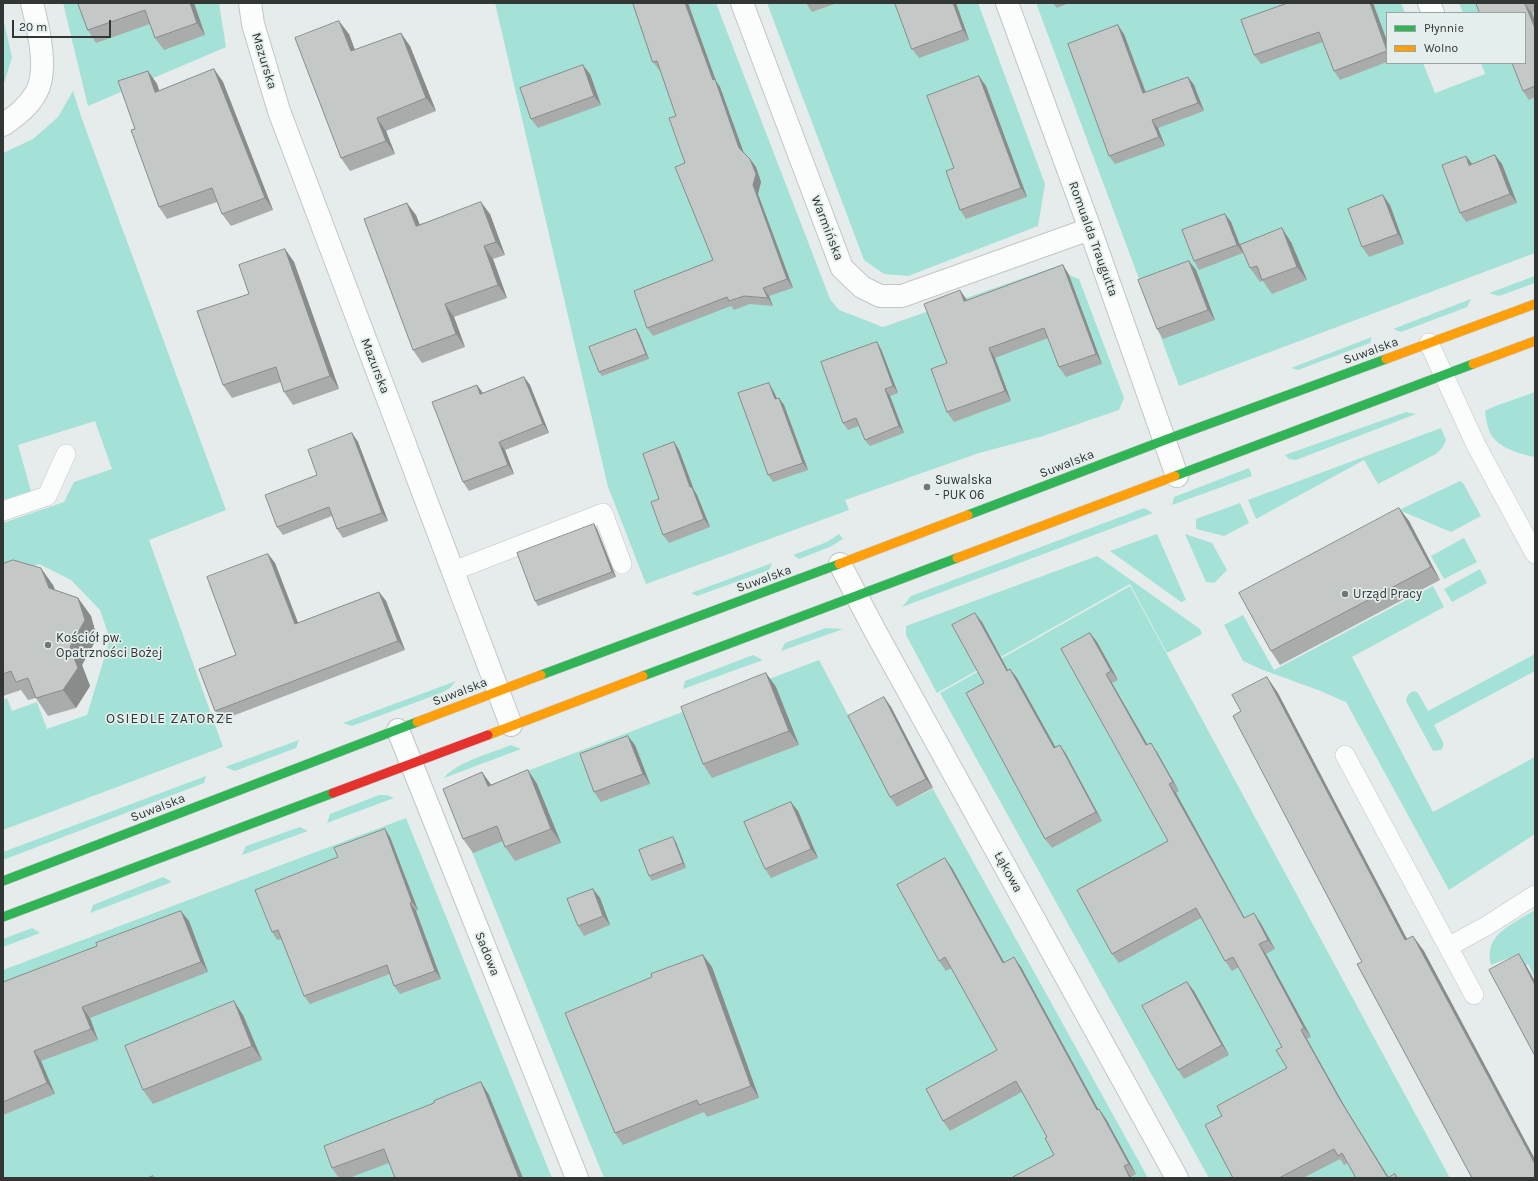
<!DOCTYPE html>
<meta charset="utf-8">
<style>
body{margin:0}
#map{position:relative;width:1538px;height:1181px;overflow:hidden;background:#e6eceb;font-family:Karla,sans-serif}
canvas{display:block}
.frame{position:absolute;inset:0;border:4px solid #323635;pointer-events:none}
.legend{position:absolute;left:1386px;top:12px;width:140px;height:52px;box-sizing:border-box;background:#e4eeec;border:1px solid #9da4a3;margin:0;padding:5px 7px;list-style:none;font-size:12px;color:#323635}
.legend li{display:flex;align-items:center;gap:8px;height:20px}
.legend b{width:20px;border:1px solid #9da4a3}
.scale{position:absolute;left:12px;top:20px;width:99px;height:18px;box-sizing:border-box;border:2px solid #323635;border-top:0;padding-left:5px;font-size:12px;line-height:14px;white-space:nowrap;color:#323635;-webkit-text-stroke:3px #e4eeec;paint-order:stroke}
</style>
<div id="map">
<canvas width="1538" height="1181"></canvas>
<div class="frame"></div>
<ul class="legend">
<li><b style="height:5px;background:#30b455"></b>Płynnie</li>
<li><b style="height:5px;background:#ff9f0a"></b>Wolno</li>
</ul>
<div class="scale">20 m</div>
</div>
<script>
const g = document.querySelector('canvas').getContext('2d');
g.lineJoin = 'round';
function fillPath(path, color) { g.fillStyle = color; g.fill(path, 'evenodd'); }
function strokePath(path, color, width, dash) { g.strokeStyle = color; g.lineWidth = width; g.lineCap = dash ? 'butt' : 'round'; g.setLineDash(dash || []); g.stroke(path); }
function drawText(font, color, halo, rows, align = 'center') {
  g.font = font + ' Karla,sans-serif'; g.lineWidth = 3.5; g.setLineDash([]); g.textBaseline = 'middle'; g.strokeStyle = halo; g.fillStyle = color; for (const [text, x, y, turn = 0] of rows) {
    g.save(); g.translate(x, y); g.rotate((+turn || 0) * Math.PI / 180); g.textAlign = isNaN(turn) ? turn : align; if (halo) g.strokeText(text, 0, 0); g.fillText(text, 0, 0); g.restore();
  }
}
fillPath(new Path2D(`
 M63 3H219L226 47 88 106Z
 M495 3H716L830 299 839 310 883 327 1052 268 1079 279 1124 398 1119 410 1043 436 979 453 845 500 849 510 646 584 608 487Z
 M767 3H978L1045 184 1038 226 908 276 884 274 864 260Z
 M1036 3H1401L1405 13H1387V63H1423L1435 93 1485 74 1481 63H1525V13H1463L1459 3H1535V253L1179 386Z
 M3 18 12 57 3 87Z
 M73 91 82 119 226 510 149 540 223 747 3 830V700L7 698 12 711 37 702 47 729 87 715 110 639 100 610 71 580 39 564 3 577V523L64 502 74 482 112 469 95 421 18 445 31 491 3 500V153L33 139 58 117Z
 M1535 276V283L1499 296 1489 293Z
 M1471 299 1467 307 1401 332 1393 329Z
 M1372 337 1370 343 1298 370 1291 368Z
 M1535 392V457C1520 454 1498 448 1490 433 1487 426 1486 419 1485 411L1493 407Z
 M1406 412 1416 414 1296 460 1289 459 1285 455Z
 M1441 428 1446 440 1443 447 1436 454 1378 484 1364 460 1256 519 1248 500Z
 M1249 468 1252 476 1172 505 1174 497Z
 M1460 481 1463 483 1481 516 1451 532 1399 510Z
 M1240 503 1249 523 1224 536 1196 529V519Z
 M1144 508 1153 513 902 607 911 596Z
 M839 534 843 539 830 547 799 559 793 555 827 542Z
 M1157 534 1186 600 1181 602 1110 551Z
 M1185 534 1212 543 1227 570 1214 583 1206 582Z
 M1464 538 1477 562 1444 579 1431 556Z
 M1097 556 1200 629 1202 634 1167 653 1130 584 937 693 906 635V626Z
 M772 563 769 570 697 596 691 593Z
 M1480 569 1487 583 1452 602 1444 589Z
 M1130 586 1450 1178H1209L940 693Z
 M1433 586 1444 607 1352 657 1433 812 1535 757V834L1449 890 1346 702 1318 690 1263 670 1243 661 1224 625 1243 615 1274 670Z
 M826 628 843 629 781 651 785 643Z
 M1535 654V671L1434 725 1443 742V747L1441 750 1433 751 1406 701C1407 695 1409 693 1414 691L1418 693 1428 711Z
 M753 655 763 660 683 689 685 681Z
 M819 660 897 807 933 789 1148 1178H604L451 800Z
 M456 681 450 688 441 693 352 726 343 723Z
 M299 740 296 748 235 771 225 767Z
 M511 745 521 749 444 778C456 762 492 753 511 745Z
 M206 776 204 783 3 860V852Z
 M379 795H387L394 798 327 823 330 814Z
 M406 818 552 1178H3V970Z
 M300 827 308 831 242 855 246 846Z
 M163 877 172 882 90 913 93 905Z
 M1535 910V978L1528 964 1525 966 1519 954 1491 965C1483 934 1513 924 1535 910Z
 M32 928 40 933 3 947V939Z`), '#a4e2d8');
const lane = new Path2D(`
 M1429 343 1476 445 1535 554
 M3 511 47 496 66 454
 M453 571 603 513 622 564
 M1345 755 1474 995
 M1448 947 1488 925 1535 895`);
const street = new Path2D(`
 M250 3 253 24 279 111 511 725
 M742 3 842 268 862 287 880 296H902L1090 229
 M1007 3 1090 229 1177 476
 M1429 3 1433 13
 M3 125C16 116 28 107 36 93 49 71 38 27 32 3
 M840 564 874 629 1177 1178
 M398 730 577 1178`);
const fast = new Path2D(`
 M1175 476 1473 364
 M968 515 1165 440 1386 359
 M541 675 839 564
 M643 676 957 558
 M3 881 417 722
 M3 917 333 793`);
const slow = new Path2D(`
 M1386 359 1535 304
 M1473 364 1535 341
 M957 558 1175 476
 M839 564 968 515
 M417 722 541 675
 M488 735 643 676`);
const jam = new Path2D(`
 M333 793 488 735`);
strokePath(lane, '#c2c6c5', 20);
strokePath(street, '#c2c6c5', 24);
strokePath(fast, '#c2c6c5', 10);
strokePath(slow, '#c2c6c5', 10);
strokePath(jam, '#c2c6c5', 10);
strokePath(lane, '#fbfcfc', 19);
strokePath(street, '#fbfcfc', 22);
strokePath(fast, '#30b455', 9);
strokePath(slow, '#ff9f0a', 9);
strokePath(jam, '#e5322d', 9);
fillPath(new Path2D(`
 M78 3H194L205 35 164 50 155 38 150 24 96 43 88 30Z
 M633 3H688L716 81 720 87 743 152 750 159 756 167 761 182 758 194 793 288 769 296 773 306 750 304 734 310 731 306 653 336 647 328 713 260 685 163 676 116 660 70H659L653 62Z
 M806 3H837L812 12Z
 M956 3 969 40 919 58 912 49Z
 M1053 3H1069L1057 8Z
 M1288 3H1373L1387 41V62L1340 80 1334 71 1323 42 1261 64 1254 55Z
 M1476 3H1535V12L1532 13 1535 21V97L1529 100 1523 91 1525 13Z
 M349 34 355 50 410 46 436 111 386 131 395 154 350 171 341 158Z
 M1124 34 1146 92 1188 77 1194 85 1204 111 1158 128 1165 146 1115 164 1109 156Z
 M214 69 223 82 273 210 231 226 222 214 217 202 167 219 159 207 135 129 148 71 157 84 159 91Z
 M590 74 601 105 538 128 531 119Z
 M986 86 1027 197 966 219 960 210 954 168Z
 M1495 155 1502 164 1517 203 1466 222 1460 213 1466 156 1472 164Z
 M1390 205 1404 244 1369 257 1362 247Z
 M490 214 505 255 493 259 507 298 454 317 465 347 422 363 413 350 416 215 419 224Z
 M1225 214 1231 222 1243 253 1199 270 1194 261Z
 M1291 242 1307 280 1272 294 1263 281 1260 282 1250 268Z
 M285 249 294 262 339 389 293 405 284 392 281 382 232 398 223 385 249 294Z
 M1189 261 1196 270 1215 320 1163 339 1157 329Z
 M1063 265 1069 275 1102 364 1066 377 1059 367 1048 338 995 358 1011 401 954 422 947 412V363L967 300Z
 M636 329 639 334 649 359 602 376 599 372Z
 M877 342 881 349 898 393 890 396 904 433 870 446 865 440 859 426 848 430 843 423Z
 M524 377 530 385 549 433 505 450 514 474 469 491 463 482 483 393Z
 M773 390 777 398H779L784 405 808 470 773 482 768 475Z
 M352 433 358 442 388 521 343 538 337 529 332 516 283 535 277 527 317 475Z
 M674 442 679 450 694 490 697 495 710 527 669 543 663 535 659 499Z
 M1399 508 1409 521 1440 580 1280 665 1271 651Z
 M594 524 597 529 616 577 538 606 535 601Z
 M268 554 275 563 298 623 379 592 386 601 405 650 222 720 215 711 236 655Z
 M3 564 53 585 55 590 78 598 91 616 97 638 82 665 90 686 76 708 48 716 36 698 28 700 21 690 3 696Z
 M982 622 1008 670 1010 669 1017 678 1055 747 1060 745 1066 754 1102 821 1052 848 1045 839 984 683Z
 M1090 633 1097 642 1118 680 1112 683 1147 745 1157 752 1179 791 1176 793 1245 918 1260 922 1275 949 1266 954 1311 1037 1307 1039 1345 1107 1389 1178 1395 1174 1398 1178H1356L1348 1163 1344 1165 1340 1159 1303 1178H1233L1222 1116 1287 1068 1282 1047 1239 967 1232 971 1225 961 1201 918 1119 963 1112 954 1168 841Z
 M766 673 776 687 799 745 712 778 703 764Z
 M884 697 891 707 933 788 897 807 890 797Z
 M635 745 650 784 601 802 594 792Z
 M528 770 537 784 561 843 515 861 505 847 503 841 473 853 463 839 482 772 491 785Z
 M798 811 818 858 771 878 765 869Z
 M385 829 390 837 418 910 416 911 441 979 400 994 394 986 390 974 310 1004 304 996 282 939 277 940 272 932 338 857Z
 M676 842 686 868 652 881 649 876Z
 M952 868 1004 962 1021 967 1098 1109H1099L1106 1119 1136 1174 1131 1177 1132 1178H1011L1054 1155 1047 1137 1022 1092 950 1131 943 1121 997 1050 951 968 946 971 939 961Z
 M593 889 600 898 610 925 584 936 578 926Z
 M189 921 208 972 90 1018 98 1040 41 1061 55 1094 3 1115V982Z
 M703 955 712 967 759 1098 707 1117 704 1112 623 1145 615 1133 652 977Z
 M1194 991 1229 1055 1184 1079 1178 1070Z
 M243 1015 262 1060 153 1104 143 1090Z
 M481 1082 489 1095 389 1163 349 1178H339L332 1168 434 1103Z`), '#a9acab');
fillPath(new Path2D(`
 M190 3H194L205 35 197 23Z
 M685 3H688L716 81 720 87 745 156 739 148 713 80Z
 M953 3H956L969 40 963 30Z
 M1370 3H1373L1387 41V49Z
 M1525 4 1532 13 1535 21V28Z
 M339 21 349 34 360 64 351 51Z
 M1118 25 1124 34 1149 102 1143 93Z
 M401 33 410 46 436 111 426 98Z
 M583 65 590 74 601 105 594 96Z
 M214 69 223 82 273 210 265 198Z
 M148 71 157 84 164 104 155 92Z
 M979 76 986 86 1027 197 1021 188Z
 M1188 77 1194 85 1204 111 1198 103Z
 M377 118 386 131 395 154 386 141Z
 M1152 120 1158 128 1165 146 1159 137Z
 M1495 155 1502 164 1517 203 1510 194Z
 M1466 156 1473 165H1469Z
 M750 159 756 167 761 182 758 194 793 288 787 279 753 185Z
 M1383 195 1390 205 1404 244 1398 234Z
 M481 202 490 214 505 255 496 242Z
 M407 203 416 215 425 238 416 226Z
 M1225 214 1231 222 1243 253 1237 245Z
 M1282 228 1291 242 1307 280 1297 267Z
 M484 246 493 259 507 298 498 285Z
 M285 249 294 262 339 389 330 376Z
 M1189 261 1196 270 1215 320 1208 310Z
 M1063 265 1069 275 1102 364 1096 354Z
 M763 288 769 296 773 306 768 298Z
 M960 290 967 300 971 311 964 301Z
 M445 304 454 317 465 347 456 334Z
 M636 329 639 334 649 359 646 354Z
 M877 342 881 349 898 393 893 386Z
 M989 348 995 358 1011 401 1005 391Z
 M524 377 530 385 549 433 543 424Z
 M769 383 773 390 780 406 775 399Z
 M477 385 483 393 480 394Z
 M885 389 890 396 904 433 899 426Z
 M779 398 784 405 808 470 803 463Z
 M352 433 358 442 388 521 382 513Z
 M499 442 505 450 514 474 508 465Z
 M674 442 679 450 694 490 697 495 710 527 704 519 690 487Z
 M1399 508 1409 521 1440 580 1431 567Z
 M594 524 597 529 616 577 612 572Z
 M268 554 275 563 302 633 295 624Z
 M41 568 53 585 61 605 49 588Z
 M379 592 386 601 405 650 398 641Z
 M78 598 91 616 97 638 82 665 90 686 76 708 63 690Z
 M975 613 982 622 1013 680 1007 671Z
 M1090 633 1097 642 1118 680 1111 671Z
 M1010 669 1017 678 1061 757 1054 748Z
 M766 673 776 687 799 745 789 731Z
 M1106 674 1112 683 1153 754 1146 745Z
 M1267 677 1278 693 1416 956 1405 940Z
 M884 697 891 707 933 788 926 779Z
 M628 736 635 745 650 784 643 774Z
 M1151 743 1157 752 1179 791 1173 782Z
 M1060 745 1066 754 1102 821 1096 812Z
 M528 770 537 784 561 843 551 829Z
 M482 772 492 786H488Z
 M1169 784 1176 793 1250 928 1244 918Z
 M791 802 798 811 818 858 811 849Z
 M385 829 390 837 418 910 412 902Z
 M673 837 676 842 686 868 683 863Z
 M945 858 952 868 1010 973 1003 963Z
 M593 889 600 898 610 925 603 916Z
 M410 903 416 911 441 979 435 971Z
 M181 911 189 921 208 972 201 962Z
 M1254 913 1260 922 1275 949 1268 940Z
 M1413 936 1424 951 1535 1159V1164Z
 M1259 944 1266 954 1311 1037 1304 1028Z
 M1519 954 1527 967 1535 981V985Z
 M703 955 712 967 759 1098 751 1086Z
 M1014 957 1021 967 1104 1120 1097 1110Z
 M1187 982 1194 991 1229 1055 1222 1045Z
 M234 1001 243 1015 262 1060 252 1046Z
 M82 1007 90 1018 98 1040 91 1029Z
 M1301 1030 1307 1039 1345 1107 1389 1178H1388L1339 1098Z
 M34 1051 41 1061 55 1094 47 1083Z
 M481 1082 489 1095 523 1178H519Z
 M1099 1109 1106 1119 1136 1174 1129 1164Z
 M1124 1166 1131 1177 1132 1178H1130Z`), '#898c8b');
const building = new Path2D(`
 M78 3H190L197 23 155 38 145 10 88 30Z
 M633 3H685L713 80 715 79 739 148 750 159 756 174 753 185 787 279 763 288 768 298 744 296 729 301 727 297 647 328 634 291 713 260 675 167 685 163 669 118 676 116 657 61 653 62Z
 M895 3H953L963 30 912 49Z
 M1288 3H1370L1387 51 1334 71 1319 32 1254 55 1241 20Z
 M1476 3H1527L1525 4 1535 28V86L1523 91 1512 63H1525V13H1480Z
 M339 21 351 51 401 33 426 98 377 118 386 141 341 158 295 38Z
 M1118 25 1143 93 1188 77 1198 103 1152 120 1159 137 1109 156 1068 44Z
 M583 65 594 96 531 119 520 88Z
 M214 69 265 198 222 214 212 188 159 207 131 130 135 129 118 81 148 71 155 92Z
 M979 76 1021 188 960 210 946 171 954 168 927 96Z
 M1495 155 1510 194 1460 213 1442 165 1466 156 1469 165Z
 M1383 195 1398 234 1362 247 1348 209Z
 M481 202 496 242 484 246 498 285 445 304 456 334 413 350 364 219 407 203 416 226Z
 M1225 214 1237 245 1194 261 1182 230Z
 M1282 228 1297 267 1262 280 1257 266 1250 268 1240 245Z
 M285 249 330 376 284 392 276 367 223 385 197 311 249 294 239 265Z
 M1189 261 1208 310 1157 329 1138 280Z
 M1063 265 1096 354 1059 367 1044 328 989 348 1005 391 947 412 931 369 947 363 924 304 960 290 964 301Z
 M636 329 646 354 599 372 589 347Z
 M877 342 893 386 885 389 899 426 865 440 856 418 843 423 821 362Z
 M524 377 543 424 499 442 508 465 463 482 432 402 477 385 480 394Z
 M769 383 775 399 779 398 803 463 768 475 738 393Z
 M352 433 382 513 337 529 329 507 277 527 265 495 317 475 308 450Z
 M674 442 690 487H692L704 519 663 535 651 502 659 499 643 454Z
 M1399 508 1431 567 1271 651 1239 593Z
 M594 524 612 572 535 601 517 553Z
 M268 554 295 624 379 592 398 641 215 711 199 669 236 655 207 577Z
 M13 560 41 568 49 588 78 598 85 620 70 647 78 668 63 690 36 698 28 678 16 682 11 671 3 674V564Z
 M975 613 1007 671 1010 669 1054 748 1060 745 1096 812 1045 839 966 693 984 683 952 625Z
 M1090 633 1111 671 1106 674 1146 745 1151 743 1173 782 1169 784 1244 918 1254 913 1268 940 1259 944 1304 1028 1301 1030 1339 1098 1388 1178H1356L1342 1153 1338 1156 1334 1149 1279 1178H1256L1255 1177 1253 1178H1233L1205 1125 1222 1116 1217 1106 1287 1068 1276 1050 1282 1047 1233 957 1225 961 1196 908 1112 954 1077 890 1168 841 1061 649Z
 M766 673 789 731 703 764 681 707Z
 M1267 677 1405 940 1413 936 1535 1164V1178H1472L1357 964 1362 962 1233 716 1241 711 1232 695Z
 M884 697 926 779 890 797 848 716Z
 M628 736 643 774 594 792 580 754Z
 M528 770 551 829 505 847 497 826 463 839 443 789 482 772 488 786Z
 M791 802 811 849 765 869 744 822Z
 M385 829 412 902 410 903 435 971 394 986 387 965 304 996 278 930 272 932 255 890 338 857 334 848Z
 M673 837 683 863 649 876 639 850Z
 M945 858 1003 963 1014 957 1097 1110 1099 1109 1129 1164 1124 1166 1130 1178H1011L1054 1155 1045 1138 1047 1137 1016 1081 943 1121 926 1089 997 1050 945 957 939 961 897 885Z
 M593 889 603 916 578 926 567 899Z
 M181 911 201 962 82 1007 91 1029 34 1051 47 1083 3 1102V982L97 946 96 943Z
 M1519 954 1535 985V1056L1489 970Z
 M703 955 751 1086 699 1105 697 1100 615 1133 565 1013 652 977 651 974Z
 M1187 982 1222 1045 1178 1070 1142 1006Z
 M234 1001 252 1046 143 1090 125 1046Z
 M481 1082 519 1178H395L384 1149 332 1168 324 1146 434 1103V1101Z
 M1395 1174 1397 1178H1388Z
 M153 1176 154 1178H148Z`);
fillPath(building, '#c4c8c7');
strokePath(building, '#898c8b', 1);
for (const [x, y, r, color] of [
 [927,487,4,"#717675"],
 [1345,594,4,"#717675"],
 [48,645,4,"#717675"]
]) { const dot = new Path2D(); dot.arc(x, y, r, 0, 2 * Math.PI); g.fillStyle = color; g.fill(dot); strokePath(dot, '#e4eeec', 1.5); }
drawText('13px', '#323635', '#e4eeec', [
 ["Mazurska",264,61,73],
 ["Warmińska",827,228,69],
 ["Romualda Traugutta",1093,239,70],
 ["Suwalska",1371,351,-20],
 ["Mazurska",375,366,69],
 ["Suwalska",1067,464,-21],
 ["Suwalska",764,579,-20],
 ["Suwalska",460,692,-21],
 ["Suwalska",158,808,-21],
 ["Łąkowa",1008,872,61],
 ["Sadowa",487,954,68]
]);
drawText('13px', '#323635', '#e4eeec', [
 ["Suwalska",935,480],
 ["- PUK 06",935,495],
 ["Urząd Pracy",1353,594],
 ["Kościół pw.",56,638],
 ["Opatrzności Bożej",56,653]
], 'left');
g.letterSpacing = '1px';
drawText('14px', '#323635', '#e4eeec', [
 ["OSIEDLE ZATORZE",170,719]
]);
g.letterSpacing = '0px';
</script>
